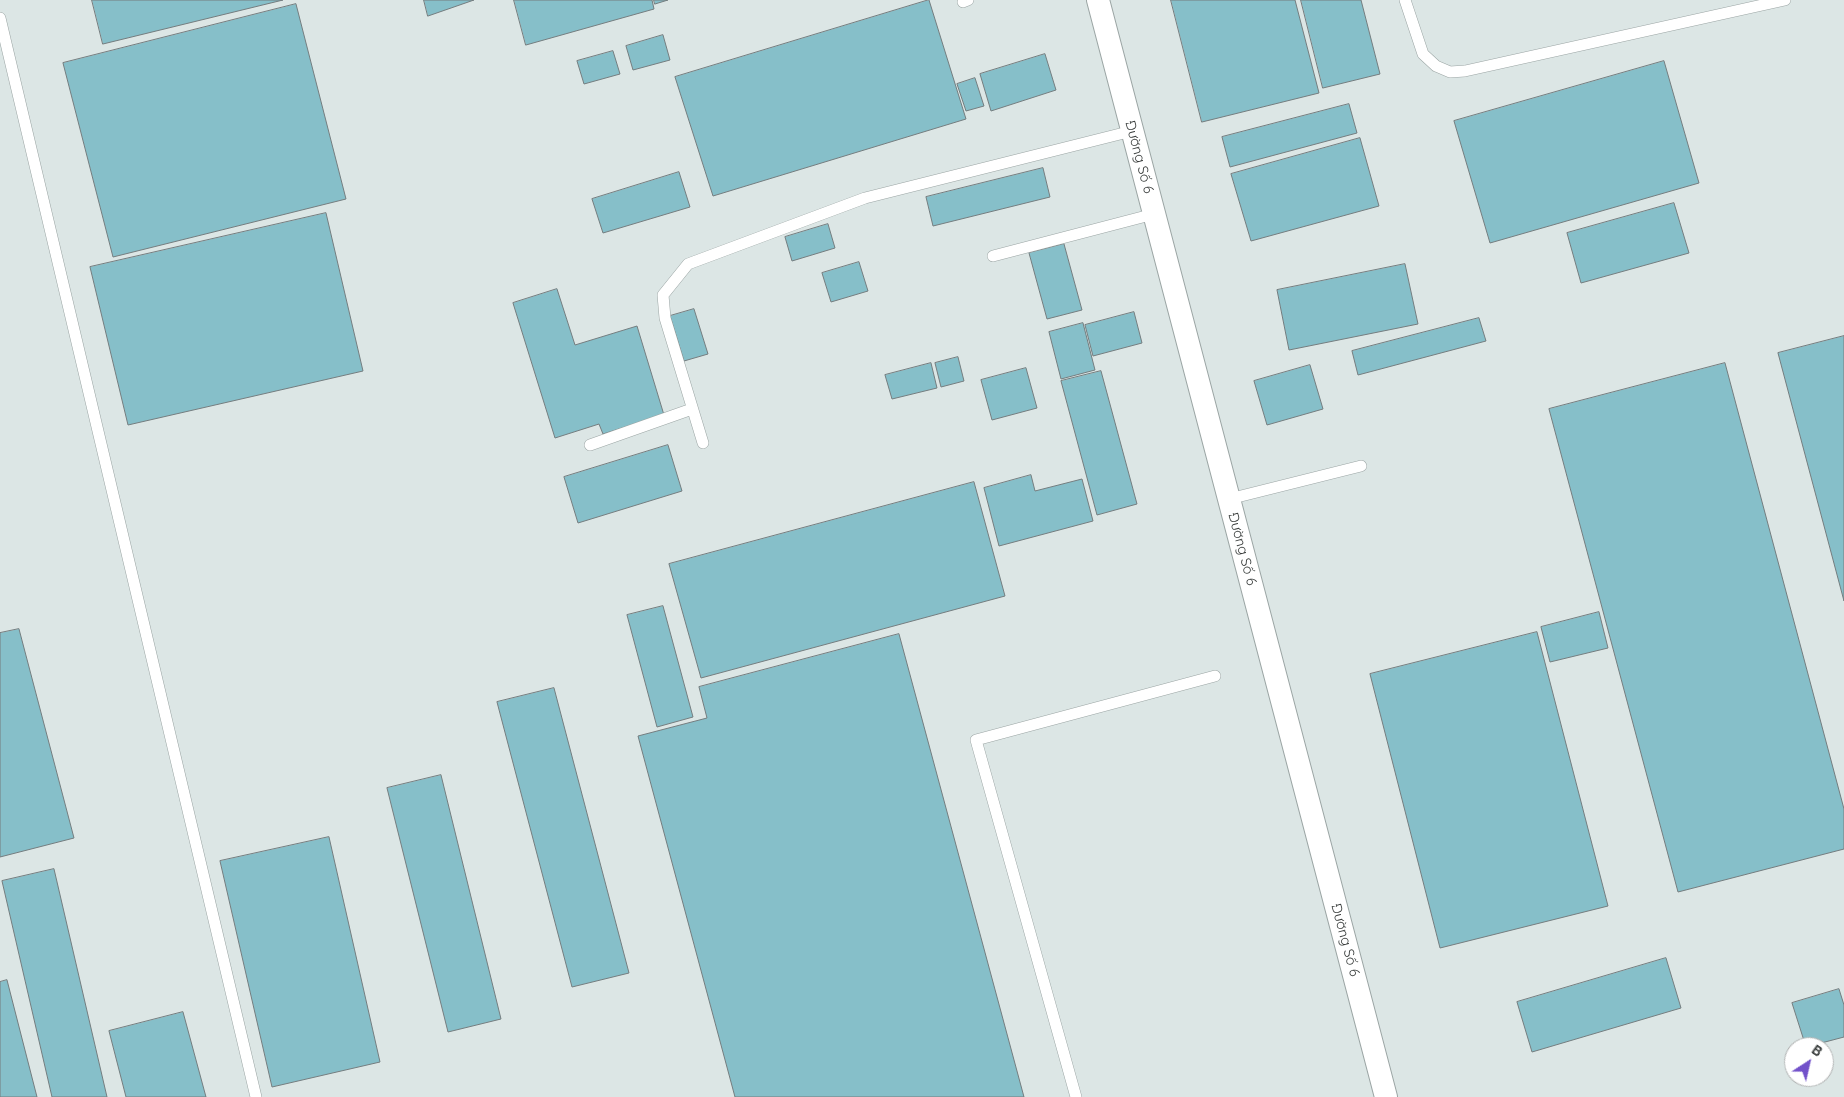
<!DOCTYPE html>
<meta charset="utf-8">
<style>
body{margin:0}
#map{position:relative;width:1844px;height:1097px;overflow:hidden;background:#dce6e5;font-family:Quicksand,sans-serif}
canvas{display:block}
.north{position:absolute;left:1784px;top:1037px;width:50px;height:50px;box-sizing:border-box;background:#fff;border:1px solid #afb1b1;border-radius:50%;rotate:35deg;font-size:14px;font-weight:700;line-height:20px;text-align:center;color:#383c3b}
.north::after{content:'';display:block;margin:auto;width:18px;height:22px;background:#7251ca;clip-path:polygon(50% 0,100% 100%,50% 72%,0 100%)}
</style>
<div id="map">
<canvas width="1844" height="1097"></canvas>
<div class="north">B</div>
</div>
<script>
const g = document.querySelector('canvas').getContext('2d');
g.lineJoin = 'round';
function fillPath(path, color) { g.fillStyle = color; g.fill(path, 'evenodd'); }
function strokePath(path, color, width, dash) { g.strokeStyle = color; g.lineWidth = width; g.lineCap = dash ? 'butt' : 'round'; g.setLineDash(dash || []); g.stroke(path); }
function drawText(font, color, halo, rows, align = 'center') {
  g.font = font + ' Quicksand,sans-serif'; g.lineWidth = 4; g.setLineDash([]); g.textBaseline = 'middle'; g.strokeStyle = halo; g.fillStyle = color; for (const [text, x, y, turn = 0] of rows) {
    g.save(); g.translate(x, y); g.rotate((+turn || 0) * Math.PI / 180); g.textAlign = isNaN(turn) ? turn : align; if (halo) g.strokeText(text, 0, 0); g.fillText(text, 0, 0); g.restore();
  }
}
const building = new Path2D(`
 M92 0H283L103 44Z
 M424 0H474L428 16Z
 M514 0H652L654 9 526 45Z
 M654 0H668L655 4Z
 M929 0 966 119 713 196 675 77Z
 M1171 0H1295L1319 93 1202 122Z
 M1301 0H1361L1380 74 1323 88Z
 M296 4 346 199 113 257 63 63Z
 M663 35 670 60 633 70 626 46Z
 M613 51 620 74 584 84 577 61Z
 M1045 54 1056 90 991 111 980 74Z
 M1664 61 1699 183 1490 243 1454 121Z
 M975 78 984 106 966 111 957 84Z
 M1349 104 1357 133 1230 167 1222 137Z
 M1360 138 1379 206 1251 241 1231 174Z
 M1043 168 1050 197 933 226 926 197Z
 M679 172 690 207 603 233 592 199Z
 M1674 203 1689 253 1581 283 1567 233Z
 M326 213 363 371 128 425 90 267Z
 M828 224 835 248 792 261 785 237Z
 M1064 244 1082 310 1047 319 1029 253Z
 M859 262 868 291 831 302 822 273Z
 M1405 264 1418 324 1289 350 1277 290Z
 M557 289 575 345 637 326 664 415 603 434 599 424 555 438 513 303Z
 M694 309 708 354 684 361 670 316Z
 M1134 312 1142 343 1093 356 1085 325Z
 M1479 318 1486 341 1358 375 1352 351Z
 M1083 323 1095 370 1061 379 1049 332Z
 M1844 336V601L1778 353Z
 M958 357 964 381 941 387 935 363Z
 M931 363 937 388 892 399 885 375Z
 M1725 363 1844 809V849L1678 892 1549 409Z
 M1310 365 1323 409 1267 425 1254 381Z
 M1026 368 1037 408 992 420 981 380Z
 M1101 371 1137 504 1097 515 1061 381Z
 M668 445 682 491 578 523 564 477Z
 M1031 475 1035 491 1082 479 1093 521 999 546 984 488Z
 M974 482 1005 596 701 678 669 564Z
 M663 606 693 717 657 727 627 615Z
 M1599 612 1608 648 1550 662 1541 627Z
 M19 629 74 838 0 857V633Z
 M1537 632 1608 906 1440 948 1370 674Z
 M899 634 1024 1097H735L638 736 707 718 699 687Z
 M554 688 629 973 572 987 497 702Z
 M441 775 501 1019 448 1032 387 788Z
 M329 837 380 1062 272 1087 220 861Z
 M54 869 107 1097H52L2 881Z
 M1666 958 1681 1008 1532 1052 1517 1002Z
 M7 980 37 1097H0V982Z
 M1839 989 1844 1005V1037L1806 1047 1792 1003Z
 M183 1012 206 1097H126L109 1031Z`);
fillPath(building, '#86bfc9');
strokePath(building, '#747d7f', 1);
const service = new Path2D(`
 M1405 0 1423 54 1436 66 1450 72 1465 71 1785 0
 M963 2 968 0
 M0 18 256 1097
 M993 256 1154 214
 M703 443 665 318 663 295 688 264 865 198 1132 131
 M590 445 692 409
 M1229 499 1361 466
 M1076 1097 976 740 1215 676`);
const minor = new Path2D(`
 M1098 0 1386 1097`);
strokePath(service, '#9ba5a4', 12);
strokePath(minor, '#9ba5a4', 24);
strokePath(service, '#fff', 11);
strokePath(minor, '#fff', 22);
drawText('14px', '#383c3b', '#fff', [
 ["Đường Số 6",1139,157,75],
 ["Đường Số 6",1242,549,75],
 ["Đường Số 6",1345,940,75]
]);
</script>
